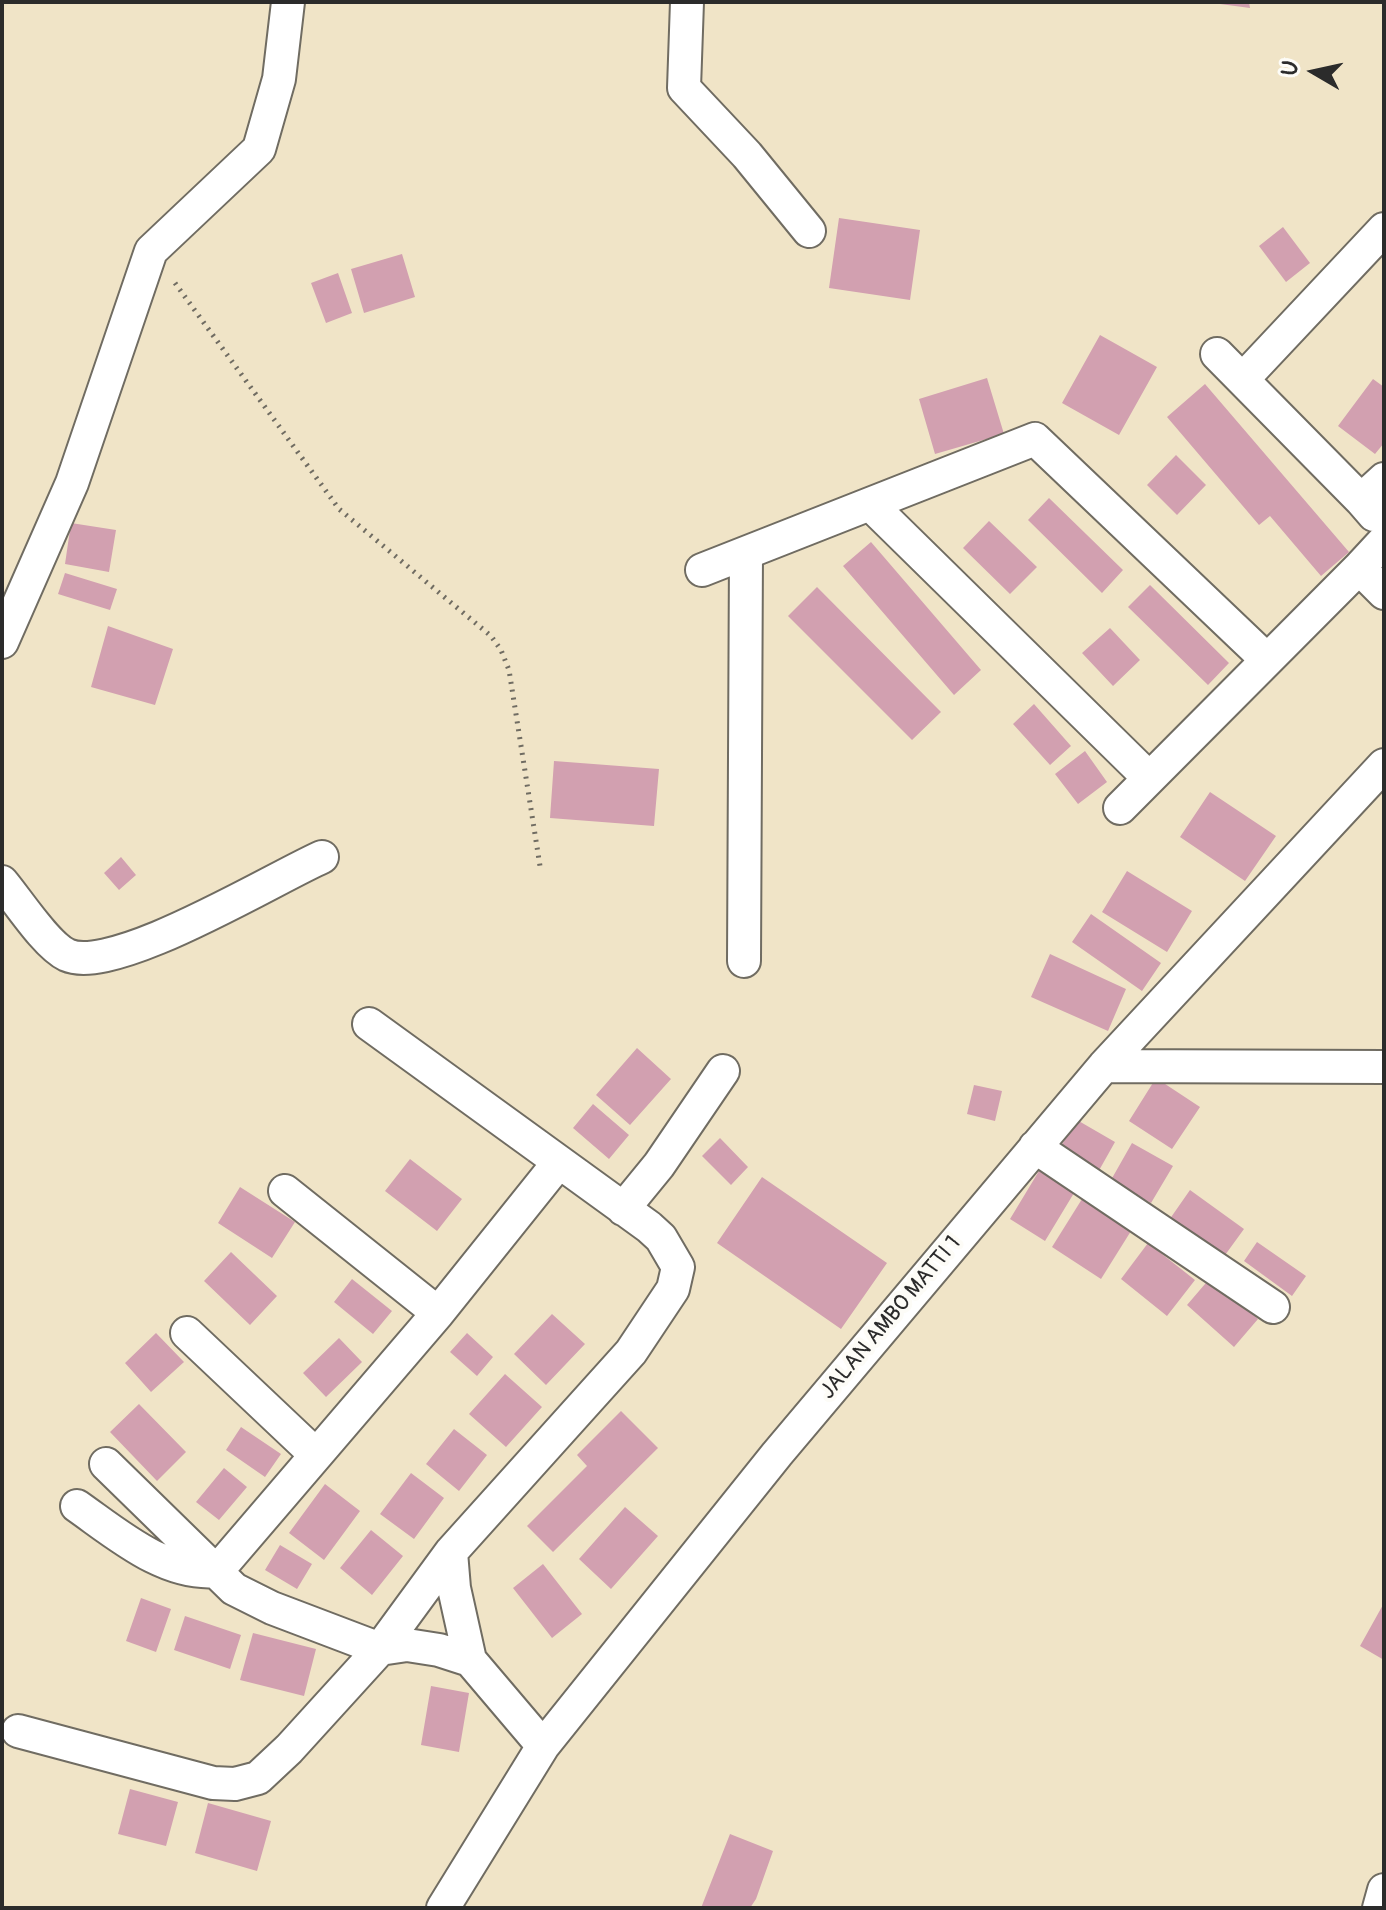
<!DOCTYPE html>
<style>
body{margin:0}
#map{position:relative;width:1386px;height:1910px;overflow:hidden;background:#f0e4c7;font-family:Pangolin,sans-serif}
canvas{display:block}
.frame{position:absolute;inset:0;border:4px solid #2b2b2b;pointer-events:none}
.north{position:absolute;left:1274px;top:32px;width:80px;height:80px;-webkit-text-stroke:6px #fdfcf7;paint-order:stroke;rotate:279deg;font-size:22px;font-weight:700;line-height:32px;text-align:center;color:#2b2b2b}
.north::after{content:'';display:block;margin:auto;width:28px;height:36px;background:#2b2b2b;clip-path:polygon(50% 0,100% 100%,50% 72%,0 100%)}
</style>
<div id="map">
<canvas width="1386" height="1910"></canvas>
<div class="frame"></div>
<div class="north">U</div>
</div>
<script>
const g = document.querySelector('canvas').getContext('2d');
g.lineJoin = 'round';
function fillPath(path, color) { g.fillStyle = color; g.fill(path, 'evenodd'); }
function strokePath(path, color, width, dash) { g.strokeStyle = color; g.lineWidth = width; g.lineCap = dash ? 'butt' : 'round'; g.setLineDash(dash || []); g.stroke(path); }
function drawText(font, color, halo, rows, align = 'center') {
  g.font = font + ' Pangolin,sans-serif'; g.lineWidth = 8; g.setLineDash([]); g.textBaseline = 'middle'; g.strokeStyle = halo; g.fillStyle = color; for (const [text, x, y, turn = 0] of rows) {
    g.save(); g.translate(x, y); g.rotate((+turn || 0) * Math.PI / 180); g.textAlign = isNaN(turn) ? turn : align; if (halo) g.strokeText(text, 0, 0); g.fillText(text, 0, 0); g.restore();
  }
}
fillPath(new Path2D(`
 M1220 2H1249L1250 8 1220 4Z
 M839 218 920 230 910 300 829 288Z
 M1283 227 1310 263 1286 282 1259 246Z
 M402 254 415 297 364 313 351 269Z
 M338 273 352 313 326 323 311 283Z
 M1100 335 1157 367 1119 435 1062 403Z
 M987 378 1004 434 935 454 919 399Z
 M1373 379 1384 387V443L1375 454 1338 426Z
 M1205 384 1349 552 1321 576 1270 516 1259 525 1167 417Z
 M1176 455 1206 485 1177 515 1147 485Z
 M1049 498 1123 570 1102 593 1028 520Z
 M989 521 1037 567 1010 594 963 548Z
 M71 523 116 530 109 572 65 564Z
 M871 542 981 670 954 695 843 566Z
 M65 573 117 589 110 610 58 594Z
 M1150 585 1229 663 1208 685 1128 607Z
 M817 587 941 712 912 740 788 616Z
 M108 626 173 649 155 705 91 687Z
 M1110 628 1140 660 1113 686 1082 653Z
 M1034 704 1071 746 1050 765 1013 724Z
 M1085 751 1107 782 1078 804 1055 774Z
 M554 761 659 769 654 826 550 818Z
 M1210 792 1276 836 1245 881 1180 837Z
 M121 857 136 875 119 890 104 873Z
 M1127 871 1192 911 1167 952 1102 912Z
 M1091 914 1161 963 1142 991 1072 942Z
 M1050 954 1126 989 1108 1031 1031 997Z
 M637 1048 671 1079 630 1125 596 1095Z
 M1156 1078 1200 1107 1172 1149 1129 1121Z
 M974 1085 1002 1091 995 1121 967 1114Z
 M593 1104 629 1135 609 1159 573 1128Z
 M1077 1120 1115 1142 1097 1174 1058 1151Z
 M720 1138 748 1167 731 1185 702 1156Z
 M1132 1143 1173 1166 1151 1203 1111 1180Z
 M410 1159 462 1199 437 1231 385 1191Z
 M1039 1171 1074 1193 1045 1241 1010 1219Z
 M762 1177 887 1263 841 1329 717 1243Z
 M240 1187 295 1222 272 1258 218 1223Z
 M1190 1190 1244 1229 1220 1262 1167 1223Z
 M1082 1199 1131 1231 1101 1279 1052 1247Z
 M1257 1242 1306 1276 1292 1296 1244 1261Z
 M1148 1243 1195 1280 1167 1316 1121 1279Z
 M231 1252 277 1296 250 1325 204 1281Z
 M1211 1277 1258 1319 1234 1347 1187 1305Z
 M352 1279 392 1311 373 1334 334 1302Z
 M552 1314 585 1344 546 1385 514 1354Z
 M156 1333 184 1362 151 1392 125 1363Z
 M467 1333 493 1357 477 1376 450 1352Z
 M339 1338 362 1362 326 1397 303 1373Z
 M505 1374 542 1407 506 1447 469 1414Z
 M139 1404 186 1452 157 1481 110 1432Z
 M621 1411 658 1448 553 1552 527 1526 587 1466 577 1455Z
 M241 1427 281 1454 265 1477 226 1450Z
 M454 1429 487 1455 459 1491 426 1464Z
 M224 1468 247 1487 219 1520 196 1502Z
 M411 1473 444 1498 414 1539 380 1514Z
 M325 1484 360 1511 324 1560 289 1533Z
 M625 1507 658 1536 611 1589 579 1559Z
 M371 1530 403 1556 372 1595 340 1568Z
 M280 1545 312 1564 297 1589 265 1570Z
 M543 1564 582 1614 552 1638 513 1588Z
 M141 1598 171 1609 156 1652 126 1641Z
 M1384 1603V1660L1360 1646Z
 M185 1616 241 1635 230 1669 174 1650Z
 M253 1633 316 1649 304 1696 240 1680Z
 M431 1686 469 1693 459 1752 421 1745Z
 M130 1789 178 1802 166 1846 118 1834Z
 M208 1803 271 1821 257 1871 195 1853Z
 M730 1834 773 1851 756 1899 750 1908H701Z`), '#d2a0b0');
const minor = new Path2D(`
 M687 2 684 88 747 155 809 231
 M1217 354 1361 500
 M1243 379 1384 229
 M870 504 1149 778
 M1374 515 1361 500 1384 479
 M1384 541 1359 568 1384 593
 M702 570 1035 439 1266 659
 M2 642 72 483 151 251 259 149 279 79 288 2
 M1120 808 1359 568
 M2 882C18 901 46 945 67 955 114 976 274 878 322 857
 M744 961 746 553
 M1104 1066 1384 1067
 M1035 1147 1273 1307
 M285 1191 438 1313
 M623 1209 659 1165 723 1071
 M187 1333 315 1454
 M106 1464 234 1589 272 1608 380 1649 407 1645 439 1650 470 1660
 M77 1506C117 1534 165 1576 217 1571L438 1313 559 1162
 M451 1552 454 1588 470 1660 543 1746
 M18 1731 213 1783 235 1784 258 1778 289 1749 380 1649 451 1552 631 1352 673 1289 678 1267 661 1238 649 1227 369 1024
 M443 1908 543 1746 777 1454 1104 1066 1384 765
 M1379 1908 1384 1890`);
strokePath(minor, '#706c62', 36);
strokePath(new Path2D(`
 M175 283 339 509 491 636 501 650 509 670 540 866`), '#706c62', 5, [2, 6]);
strokePath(minor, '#fff', 32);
drawText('22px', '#2b2b2b', '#fdfcf7', [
 ["JALAN AMBO MATTI 1",891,1318,-50]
]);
</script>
